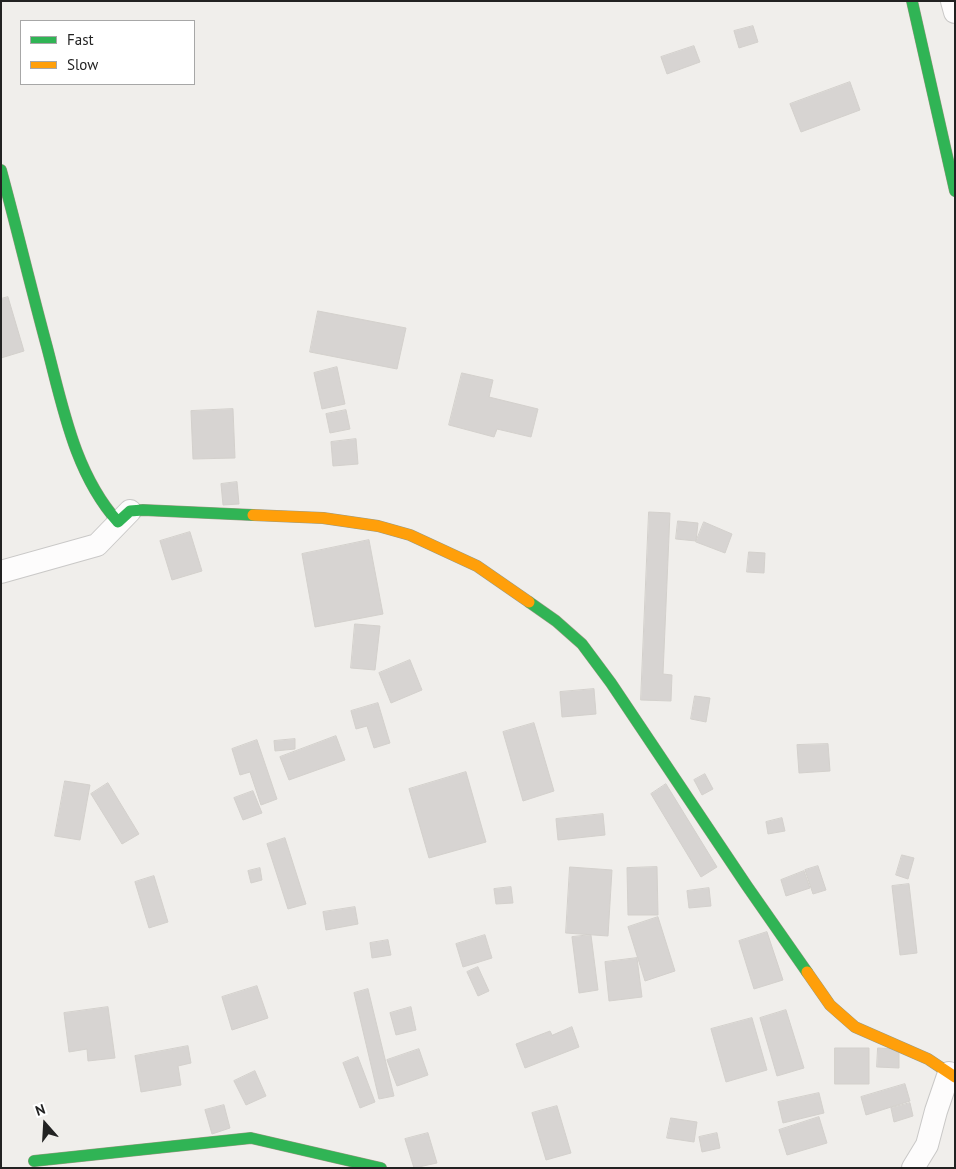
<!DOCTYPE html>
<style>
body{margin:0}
#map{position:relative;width:956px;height:1169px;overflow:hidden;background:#f0eeeb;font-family:"PT Sans",sans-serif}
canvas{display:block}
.frame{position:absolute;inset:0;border:2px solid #222;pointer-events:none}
.legend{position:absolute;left:20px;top:20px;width:175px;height:65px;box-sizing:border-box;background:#fff;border:1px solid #a7a7a7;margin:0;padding:6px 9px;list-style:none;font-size:15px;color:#222}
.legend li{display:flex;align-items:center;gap:10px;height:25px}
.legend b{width:25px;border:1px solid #a7a7a7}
.north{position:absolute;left:20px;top:1099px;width:50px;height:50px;-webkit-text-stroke:4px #fff;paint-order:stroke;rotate:341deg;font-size:14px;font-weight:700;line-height:20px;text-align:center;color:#222}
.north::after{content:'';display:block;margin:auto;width:18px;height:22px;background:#222;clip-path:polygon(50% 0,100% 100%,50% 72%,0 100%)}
</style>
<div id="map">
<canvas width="956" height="1169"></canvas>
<div class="frame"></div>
<ul class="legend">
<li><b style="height:6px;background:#30b455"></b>Fast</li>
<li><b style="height:6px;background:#ff9f0a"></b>Slow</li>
</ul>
<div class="north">N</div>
</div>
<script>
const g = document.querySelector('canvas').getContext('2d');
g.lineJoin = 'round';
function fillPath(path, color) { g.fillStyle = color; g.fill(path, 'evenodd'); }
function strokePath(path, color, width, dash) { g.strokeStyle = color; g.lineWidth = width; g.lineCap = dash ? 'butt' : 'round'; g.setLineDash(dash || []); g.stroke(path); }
const building = new Path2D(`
 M753 26 758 42 739 48 734 31Z
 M694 46 700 62 667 74 661 57Z
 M850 82 860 110 801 132 790 104Z
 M8 297 24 351 1 358V299Z
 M318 311 406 328 397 369 310 352Z
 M337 367 345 404 322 409 314 373Z
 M462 373 493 380 489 397 538 409 531 437 497 429 494 437 449 425Z
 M233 409 235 458 193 459 191 411Z
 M346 410 350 429 330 433 326 414Z
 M356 439 358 464 333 466 331 442Z
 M237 482 239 504 223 505 221 484Z
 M649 512 670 513 663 674 672 675 671 701 641 700Z
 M678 521 698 523 696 541 676 539Z
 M704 522 732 534 725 553 696 542Z
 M190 532 202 571 172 580 160 541Z
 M369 540 383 614 315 627 302 554Z
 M749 552 765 553 764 573 747 572Z
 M355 624 380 626 375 670 351 668Z
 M410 660 422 690 391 703 379 673Z
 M594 689 596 714 562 717 560 692Z
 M695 696 710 698 706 722 691 719Z
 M378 703 390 743 374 748 367 726 356 729 351 711Z
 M534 723 554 791 523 801 503 732Z
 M336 736 345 760 289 780 280 757Z
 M295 739V749L275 751 274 741Z
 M257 740 277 799 261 805 250 772 240 775 232 749Z
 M828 744 830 771 799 773 797 745Z
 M466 772 486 842 429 858 409 789Z
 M705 774 713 789 702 795 694 780Z
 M65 781 90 785 80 840 55 836Z
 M108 783 139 834 122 844 91 794Z
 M666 784 717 867 701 877 651 794Z
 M253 791 262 813 243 820 234 798Z
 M603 814 605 835 558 840 556 819Z
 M782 818 785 831 768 834 766 822Z
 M285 838 306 904 288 909 267 844Z
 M902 855 914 858 908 879 896 875Z
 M818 866 826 890 813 894 805 870Z
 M570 867 612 870 608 936 566 933Z
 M657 867 658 915H628L627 868Z
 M260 868 262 880 251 883 248 871Z
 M804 871 810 888 786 896 781 880Z
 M154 876 168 922 149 928 135 882Z
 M909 884 917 953 900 955 892 886Z
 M511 887 513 903 496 904 494 889Z
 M709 888 711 906 689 908 687 891Z
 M355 907 358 924 326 930 323 912Z
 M658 917 675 971 645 981 628 927Z
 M767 932 783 980 754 989 739 941Z
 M485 935 492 958 463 967 456 944Z
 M591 935 598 990 579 993 572 937Z
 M388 940 391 955 372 958 370 943Z
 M637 958 642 997 609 1001 605 962Z
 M478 967 489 991 478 996 467 972Z
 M257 986 268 1018 232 1030 222 997Z
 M368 989 394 1096 379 1099 354 993Z
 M108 1007 115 1058 88 1061 87 1049 69 1052 64 1013Z
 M411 1007 416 1030 396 1035 390 1013Z
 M786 1010 804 1068 777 1076 760 1018Z
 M752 1018 767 1070 726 1082 711 1029Z
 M572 1027 579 1047 525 1068 516 1044 550 1031 552 1035Z
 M188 1046 191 1063 178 1066 181 1085 141 1092 135 1056Z
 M835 1048H869V1084H835Z
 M878 1048 899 1049V1068L877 1067Z
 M419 1049 428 1075 397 1086 387 1060Z
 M358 1057 375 1102 360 1108 343 1063Z
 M255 1071 266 1096 246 1105 234 1081Z
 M905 1084 910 1101 866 1115 861 1097Z
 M819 1093 824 1113 783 1123 778 1102Z
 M910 1103 913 1116 894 1122 891 1108Z
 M224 1105 230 1128 212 1134 205 1110Z
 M557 1106 571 1153 546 1160 532 1113Z
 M819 1117 827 1143 787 1155 779 1130Z
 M671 1118 697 1122 694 1142 667 1138Z
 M428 1133 437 1163 414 1168 405 1139Z
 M717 1133 720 1148 702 1152 699 1137Z`);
fillPath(building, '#d7d4d2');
strokePath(building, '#d3d0cc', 1);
const street = new Path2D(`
 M952 1 955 12
 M1 572 97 545 130 511
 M913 1168 927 1145 936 1111 949 1073`);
const fast = new Path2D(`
 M912 1 955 191
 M1 170C17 229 31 288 47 347 63 408 75 474 118 522L130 511 143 510 253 515
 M529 602 556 621 582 644 611 683 747 886 807 972
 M34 1161 251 1138 381 1168`);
const slow = new Path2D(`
 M253 515 323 518 378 526 410 535 477 566 529 602
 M807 972 830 1005 855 1027 928 1059 955 1077`);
strokePath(street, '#c9c8c7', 24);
strokePath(fast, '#999a82', 12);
strokePath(slow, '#999a82', 12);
strokePath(street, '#fdfcfc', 22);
strokePath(fast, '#30b455', 11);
strokePath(slow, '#ff9f0a', 11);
</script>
